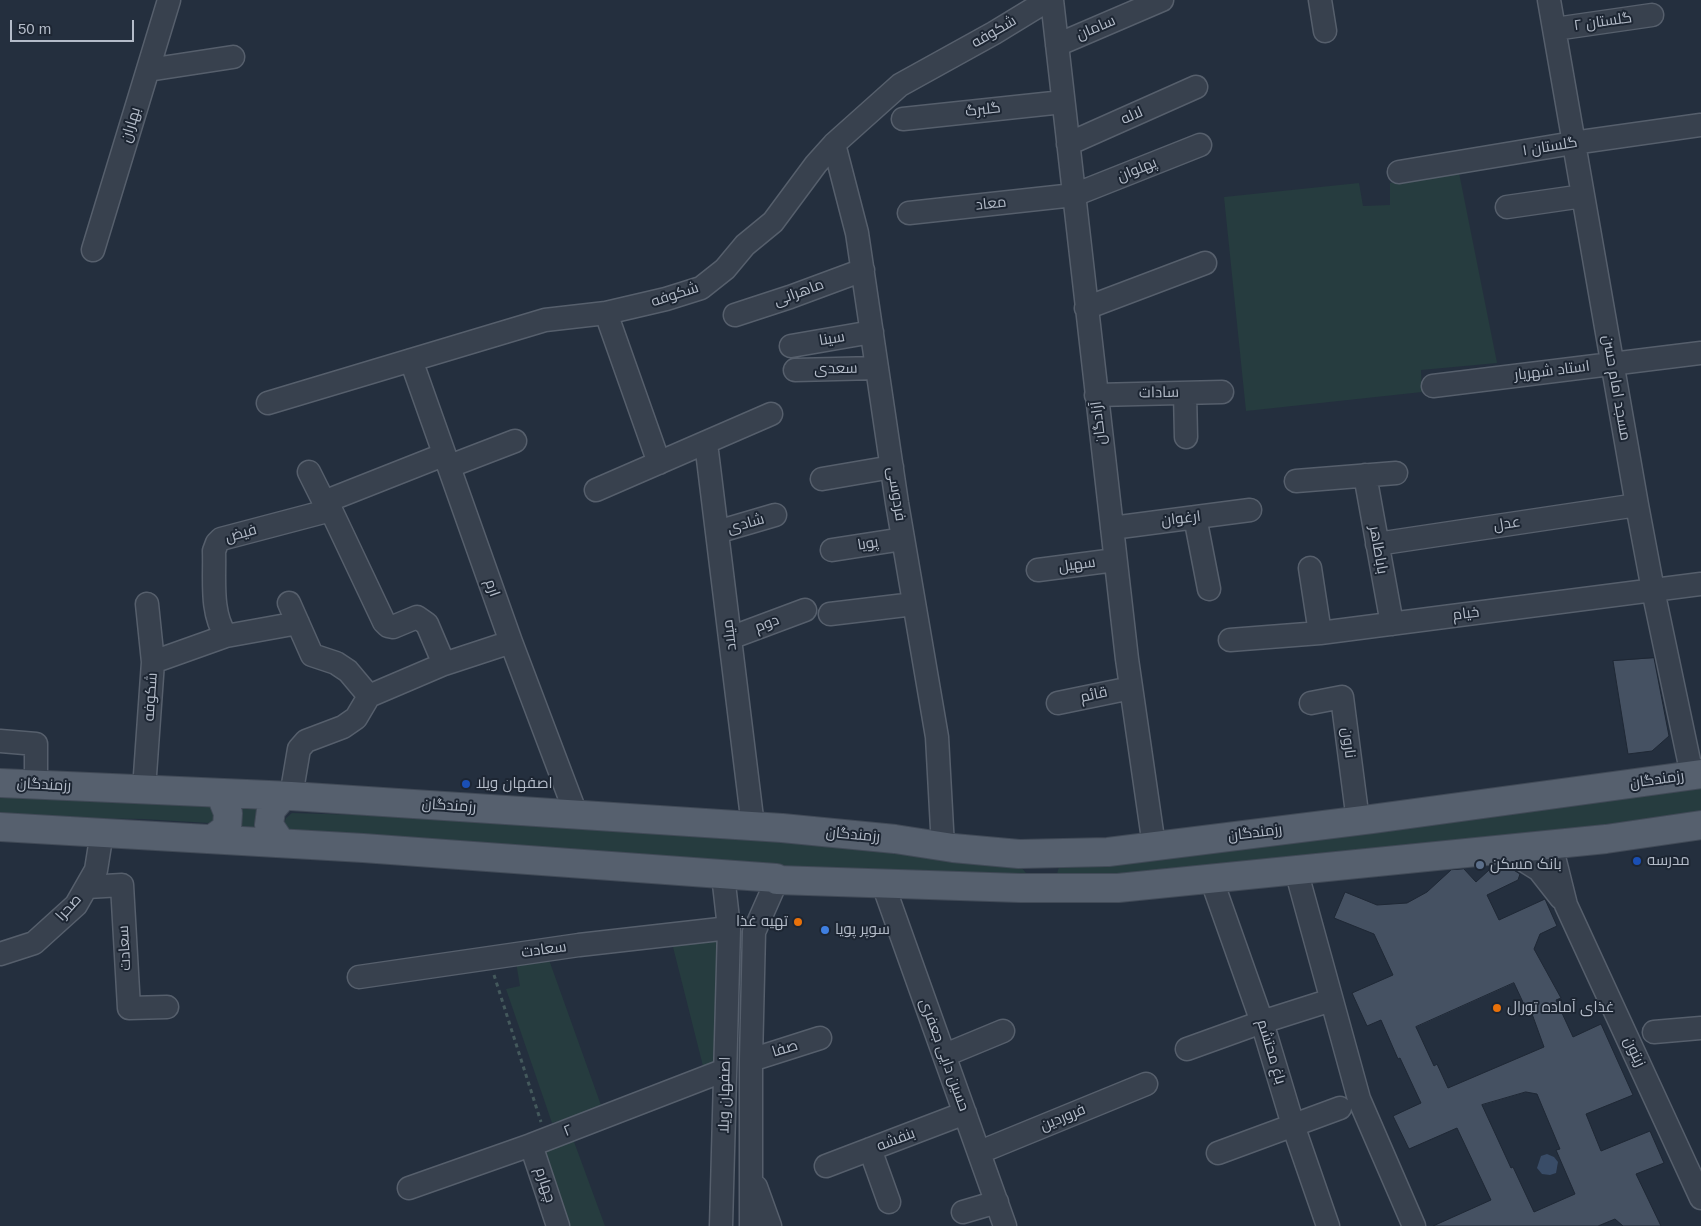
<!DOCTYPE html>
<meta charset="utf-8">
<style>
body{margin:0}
#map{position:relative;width:1701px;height:1226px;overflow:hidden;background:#242f3e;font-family:Arial,sans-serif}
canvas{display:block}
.scale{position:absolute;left:10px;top:20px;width:124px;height:22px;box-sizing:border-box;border:2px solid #b4bcc9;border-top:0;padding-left:6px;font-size:15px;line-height:18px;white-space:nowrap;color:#b4bcc9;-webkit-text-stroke:4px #1d2633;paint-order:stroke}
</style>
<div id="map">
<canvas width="1701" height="1226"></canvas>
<div class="scale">50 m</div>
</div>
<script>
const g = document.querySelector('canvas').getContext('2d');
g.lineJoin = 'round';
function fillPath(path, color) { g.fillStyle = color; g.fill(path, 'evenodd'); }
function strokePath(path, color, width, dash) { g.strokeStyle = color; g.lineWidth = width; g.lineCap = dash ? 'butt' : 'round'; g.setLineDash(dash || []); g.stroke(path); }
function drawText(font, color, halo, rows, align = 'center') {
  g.font = font + ' Arial,Cairo,sans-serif'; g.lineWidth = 4; g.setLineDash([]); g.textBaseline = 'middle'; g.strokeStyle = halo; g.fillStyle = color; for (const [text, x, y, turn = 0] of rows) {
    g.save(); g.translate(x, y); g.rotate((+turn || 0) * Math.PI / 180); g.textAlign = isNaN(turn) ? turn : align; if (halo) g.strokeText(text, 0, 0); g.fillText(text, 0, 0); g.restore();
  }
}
fillPath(new Path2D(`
 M1459 173 1497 363 1421 370 1422 392 1246 411 1224 197 1359 183 1363 206 1390 205V183Z
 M1701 787V816L1294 864 1077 878 1057 874 1059 866Z
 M0 792 209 803 215 811 216 819 209 823 143 819 0 817Z
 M235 802 271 803V835L229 834Z
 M292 813 425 817 915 851 1020 866 1026 873 1020 877 814 872 289 832 283 827 286 818Z
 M720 937 718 1064 704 1070 672 943Z
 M548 957 602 1108 552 1123 506 989 520 986 516 962Z
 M573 1139 605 1226H567L540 1152Z`), '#263c3f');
fillPath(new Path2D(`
 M1547 1154 1554 1157 1558 1162 1556 1173 1550 1175 1542 1174 1537 1168 1541 1156Z`), '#394c67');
const building = new Path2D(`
 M1654 658 1669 736 1652 751 1628 754 1613 661Z
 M1464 869 1476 882 1489 870 1512 869 1520 874 1518 880 1487 895 1499 920 1545 899 1557 926 1540 934 1534 949 1561 998 1556 1000 1573 1037 1601 1024 1633 1095 1586 1114 1601 1151 1650 1131 1664 1163 1636 1174 1661 1226H1623L1615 1219 1598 1226H1433L1491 1200 1457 1128 1409 1149 1393 1116 1421 1103 1400 1058 1398 1059 1381 1020 1367 1026 1352 993 1393 975 1374 934 1334 918 1345 892 1377 905 1407 903 1427 892 1451 870ZM1514 983 1528 1013 1531 1011 1544 1047 1448 1088 1437 1064 1434 1066 1416 1027ZM1526 1092 1537 1094 1560 1149 1556 1150 1575 1194 1534 1212 1513 1167 1511 1168 1482 1105Z`);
fillPath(building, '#455162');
strokePath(building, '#1f2835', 1);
const minor = new Path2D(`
 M1052 0 1127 659 1154 846
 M1320 0 1325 31
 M1549 0 1637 505 1653 590 1692 775
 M1555 29 1652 15
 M1057 45 1162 0
 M148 70 233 57
 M903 119 1063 102
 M834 144 857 233 897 503 937 737 943 847
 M1068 144 1196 87
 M1399 172 1573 143 1701 125
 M1507 207 1583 196
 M909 213 1074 195 1200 145
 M93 250 169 0
 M1086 308 1205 263
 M606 313 659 463
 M735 315 790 297 863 270
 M791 346 872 332
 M411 360 511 642 576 814
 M795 370 877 368
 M1433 386 1701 353
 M1185 393 1186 437
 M1096 395 1222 392
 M268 403 545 320 606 313 666 299 701 288 725 269 745 245 773 222 816 164 834 144 900 85 994 33 1048 0
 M706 443 753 826
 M450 466 515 441
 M309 472 324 502 331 510 384 622 388 626 393 627 417 617 427 624 444 664
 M1365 475 1392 624
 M822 479 892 467
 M1296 481 1396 473
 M596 490 771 414
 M324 502 443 455
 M1195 517 1209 589
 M1112 528 1250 510
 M717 532 775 515
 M1377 544 1637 505
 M832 550 903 539
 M1310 568 1320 633
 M1038 570 1115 560
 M289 603 312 655 336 663 348 671 369 696 356 718 343 727 306 741 299 749 291 796
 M830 614 914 604
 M298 623 226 636C210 612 215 579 214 551L217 543 221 539 331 510
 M730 638 805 610
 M1230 640 1320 633 1701 584
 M153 662 226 636
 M369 696 444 664 511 642
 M1058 703 1131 688
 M1311 703 1342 697 1358 821
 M0 741 36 744V784
 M144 789 153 662 147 604
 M1551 845 1566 905 1701 1198
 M1507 850 1539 870 1561 898
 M1296 870 1359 1099 1414 1226
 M1211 878 1262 1022 1293 1125 1328 1226
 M883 884 1005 1226
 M87 887 122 885 129 1008 167 1007
 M0 954 34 943 76 905 96 870 102 832
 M359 977 579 945 729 928
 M1654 1032 1701 1028
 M1187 1049 1262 1022 1325 1002
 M945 1055 1003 1031
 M751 1060 820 1038
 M531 1145 558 1226
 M870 1149 889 1202
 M980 1152 1146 1084
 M1218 1153 1340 1108
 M826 1166 965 1113
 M756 1187 770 1226
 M409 1188 531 1145 725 1070
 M963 1212 997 1202
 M721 1226 729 928 723 875
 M751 1226V1060L754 932 777 880`);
const major = new Path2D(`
 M0 783 291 796 782 828 895 839 953 848 1019 854 1108 852 1372 819 1701 774
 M0 827 363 848 776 878 777 880 1020 888H1118L1606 839 1701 825
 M212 839 227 828 228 813 220 793
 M281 843 269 825 271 810 283 796`);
strokePath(minor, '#565f6c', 25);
strokePath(major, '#414a57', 30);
strokePath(new Path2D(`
 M494 975 541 1122`), '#44595c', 3, [4, 4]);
strokePath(minor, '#38414e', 22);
strokePath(major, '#56606e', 28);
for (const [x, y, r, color] of [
 [466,784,5,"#1a4fb4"],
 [1637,861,5,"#1a4fb4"],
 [1480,865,5,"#5c6f8a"],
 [798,922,5,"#e8710a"],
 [825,930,5,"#3f7fe0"],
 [1497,1008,5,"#e8710a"]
]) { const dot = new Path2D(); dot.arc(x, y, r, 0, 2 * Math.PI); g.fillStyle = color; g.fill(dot); strokePath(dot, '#1d2633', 2); }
drawText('15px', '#b4bcc9', '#1d2633', [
 ["گلستان ۲",1603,22,-8],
 ["سامان",1096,28,-23],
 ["شکوفه",994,32,-30],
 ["گلبرگ",983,110,-6],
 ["لاله",1132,116,-24],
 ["بهاران",131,125,-73],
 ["گلستان ۱",1550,147,-9],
 ["پهلوان",1137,170,-22],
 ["معاد",991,204,-6],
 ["ماهرانی",799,293,-20],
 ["شکوفه",675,295,-18],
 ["سینا",832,339,-10],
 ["سعدی",836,369,-1],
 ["استاد شهریار",1552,371,-7],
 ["مسجد امام حسن",1616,388,80],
 ["سادات",1159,393,-1],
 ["آزادگان",1099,423,-97],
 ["فردوسی",896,494,81],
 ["ارغوان",1181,519,-7],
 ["شادی",746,524,-16],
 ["عدل",1507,524,-9],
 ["فیض",241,534,-16],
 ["پویا",868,544,-9],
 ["باباطاهر",1378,550,80],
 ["سهیل",1077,565,-8],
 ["ارم",492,588,71],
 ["خیام",1466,614,-7],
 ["دوم",767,624,-21],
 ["میلاد",730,635,-97],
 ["قائم",1094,695,-12],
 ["شکوفه",151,697,-86],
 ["نارون",1348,743,83],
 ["رزمندگان",1657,780,-8],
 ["رزمندگان",44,785,3],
 ["رزمندگان",449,806,4],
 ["رزمندگان",1255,833,-7],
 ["رزمندگان",853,835,5],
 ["صحرا",69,908,-48],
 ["سعادت",125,948,-93],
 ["سعادت",544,950,-8],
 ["صفا",785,1049,-17],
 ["باغ محتشم",1271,1052,73],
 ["زیتون",1634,1052,65],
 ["حسین دایی جعفری",944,1055,70],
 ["اصفهان ویلا",725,1095,-89],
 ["فروردین",1063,1118,-22],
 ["۲",568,1131,-21],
 ["بنفشه",896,1140,-21],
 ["چهارم",545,1185,72]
]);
drawText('15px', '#b4bcc9', '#1d2633', [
 ["اصفهان ویلا",476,784],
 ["مدرسه",1647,861],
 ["بانک مسکن",1490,865],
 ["تهیه غذا",788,922,"right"],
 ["سوپر پویا",835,930],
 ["غذای آماده تورال",1507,1008]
], 'left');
</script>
